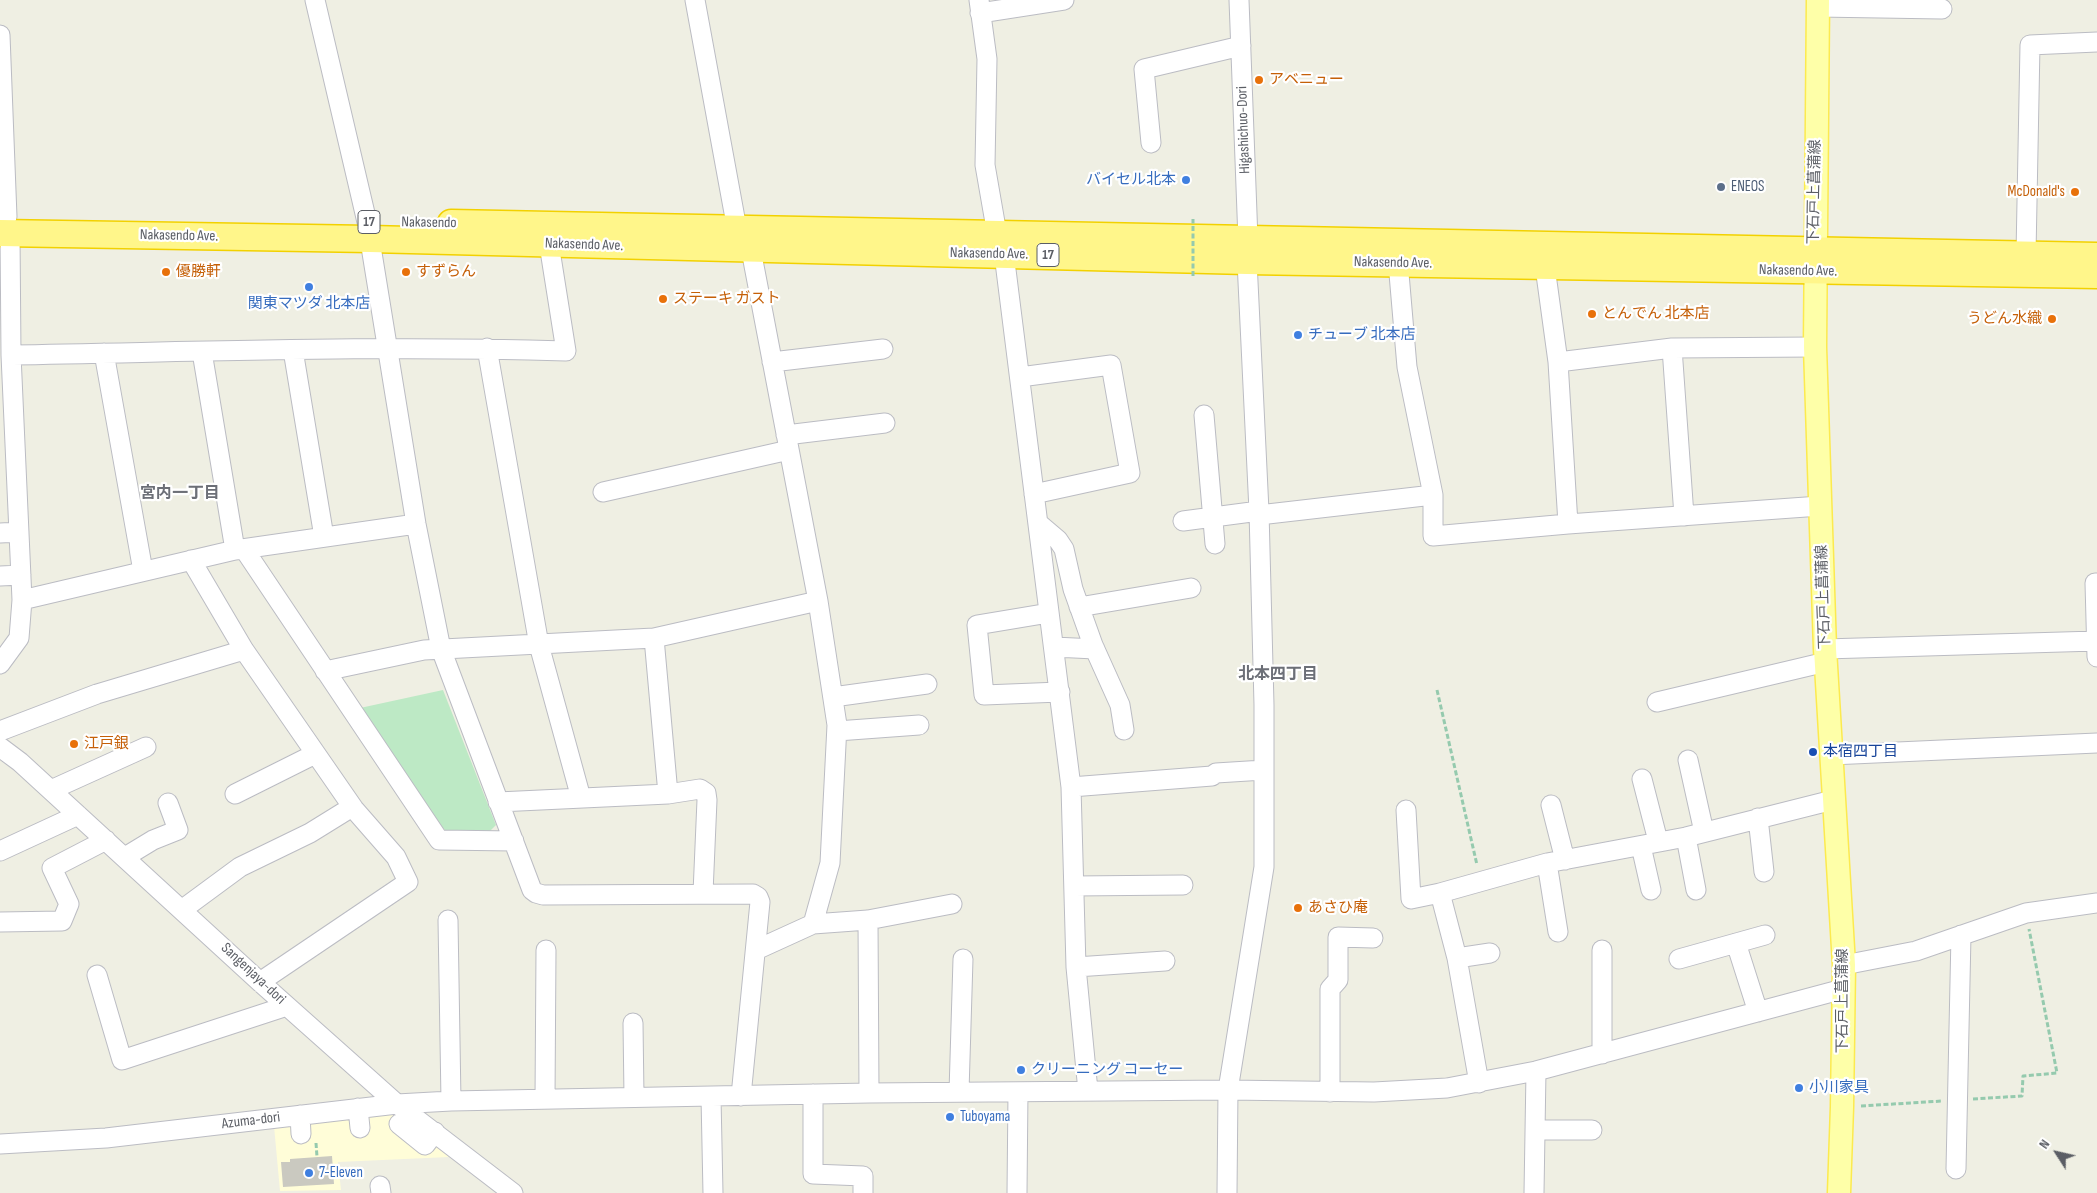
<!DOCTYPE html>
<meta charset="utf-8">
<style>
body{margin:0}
#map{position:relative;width:2097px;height:1193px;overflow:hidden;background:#efefe3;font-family:"Sofia Sans Condensed",sans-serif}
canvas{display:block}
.north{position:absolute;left:2032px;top:1128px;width:50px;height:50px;-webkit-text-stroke:4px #fff;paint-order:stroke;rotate:305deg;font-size:14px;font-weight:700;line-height:20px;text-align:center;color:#5b5e65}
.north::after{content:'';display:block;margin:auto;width:18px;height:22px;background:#5b5e65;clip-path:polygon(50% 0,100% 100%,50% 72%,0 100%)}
</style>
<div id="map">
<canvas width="2097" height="1193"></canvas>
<div class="north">N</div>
</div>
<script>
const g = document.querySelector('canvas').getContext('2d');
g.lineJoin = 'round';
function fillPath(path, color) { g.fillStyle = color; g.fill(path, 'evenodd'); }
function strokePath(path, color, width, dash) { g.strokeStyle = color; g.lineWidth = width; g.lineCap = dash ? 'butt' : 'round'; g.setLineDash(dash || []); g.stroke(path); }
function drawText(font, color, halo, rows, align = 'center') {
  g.font = font + ' "Sofia Sans Condensed","Noto Sans JP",sans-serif'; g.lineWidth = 4.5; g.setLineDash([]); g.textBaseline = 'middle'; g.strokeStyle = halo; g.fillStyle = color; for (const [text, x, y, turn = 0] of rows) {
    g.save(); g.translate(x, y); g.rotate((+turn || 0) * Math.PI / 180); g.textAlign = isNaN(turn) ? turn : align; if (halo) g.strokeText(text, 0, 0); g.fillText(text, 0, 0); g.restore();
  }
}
fillPath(new Path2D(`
 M393 1111 449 1157 338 1162 341 1190 280 1191 274 1126Z`), '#fffdd8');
fillPath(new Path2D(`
 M443 690 496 825 490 831 448 833 439 824 360 708Z`), '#bde9c5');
fillPath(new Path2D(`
 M332 1156 334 1184 283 1187 281 1162H290V1159Z`), '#cac9c0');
const minor = new Path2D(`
 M315 0 367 222 416 524 441 649 532 890 536 893 543 895 753 894 758 897 760 902 741 1096
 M695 0 737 229
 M979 0 987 59 985 165 997 234
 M1818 7 1942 9
 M980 13 1064 0
 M0 35 7 217
 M1151 143 1144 69 1241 46
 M751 250 818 601 837 725 830 863 813 924
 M1004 254 1071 787 1076 967 1088 1091
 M2026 254 2030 45 2097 42
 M1398 262 1407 367 1433 495V536L1568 524 1820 506
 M1545 267 1558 362 1568 524
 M487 348 539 645 581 798
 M1672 348 1684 516
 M293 350 324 537
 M202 352 235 550
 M104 353 143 571
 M11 355C196 352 381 345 566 351L549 244
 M772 362 883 349
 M1558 362 1672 348 1815 347
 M1020 377 1111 365 1130 473 1034 494
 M1204 415 1215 544
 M786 435 885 423
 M603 492 789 450
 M1259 515 1433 495
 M1183 521 1259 511
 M1038 523 1058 540 1064 549 1073 589 1093 645 1120 705 1124 730
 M0 533 19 532
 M244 549 439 840 514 841
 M191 560 244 650 354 809 396 857 408 882 260 982
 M0 576 21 575
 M2097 583H2095L2097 657
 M22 600 235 550 416 524
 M1079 607 1191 588
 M1049 613 977 625 984 695 1060 692
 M654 638 818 601
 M1054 647 1095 649
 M1825 649 2096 641
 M0 664 19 638 22 600 11 355 10 234
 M325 671 424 650 654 638 668 794
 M833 697 927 684
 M1657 702 1826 662
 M0 731 97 694 244 650
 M837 731 919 725
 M0 747 20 762 260 982 397 1104 513 1193
 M1831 755 2097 743
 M1688 760 1704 832
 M1642 779 1658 841
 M1071 787 1212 776 1216 773 1264 770
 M51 790 146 747
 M235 794 315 754
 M498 802 668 794 700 789 706 793 707 800 703 893
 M1551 805 1565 860
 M1406 810 1411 899 1440 893
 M1758 818 1764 872
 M1686 837 1696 890
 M1641 846 1651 890
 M0 851 78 815
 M125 857 153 840 178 830 168 803
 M1547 863 1558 932
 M1074 886 1183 885
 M183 909 240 867 310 833 352 807
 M448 920 451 1101
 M868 920 869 1093
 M0 922 62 921 69 904 52 868 106 840
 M1736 943 1758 1012
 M756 950 813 924 868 920 952 904
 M1602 950V1054
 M1457 958 1490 953
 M1679 959 1765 935
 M1844 965 1916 951 2026 913 2097 903
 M1076 967 1165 961
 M97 975 122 1060 287 1006
 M633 1023 634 1097
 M1479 1083 1457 958 1440 893 1547 863 1686 837 1833 800
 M959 1092 963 959
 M1330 1092V989L1338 980V937L1373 938
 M813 1094V1174L863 1176V1193
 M711 1097 713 1193
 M545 1099 546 950
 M358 1108 360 1128
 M300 1115 301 1134
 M399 1124 425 1145 435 1132
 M1535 1130H1592
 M0 1144 106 1138 397 1104 451 1101 869 1093 1228 1090 1374 1092 1447 1088 1536 1071 1843 989
 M1956 1169 1961 935
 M380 1186 381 1193
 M1017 1193 1018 1092
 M1227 1193 1228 1090 1264 867V705L1259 511 1247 261 1248 240 1239 0
 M1534 1193 1536 1071`);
const major = new Path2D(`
 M1818 0 1815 347 1825 649 1844 965 1842 1107 1839 1193`);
const highway = new Path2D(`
 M451 223 2097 256
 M0 233 370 239 1247 261 2097 275`);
strokePath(minor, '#bbbcc3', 21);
strokePath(major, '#fcea4f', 25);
strokePath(highway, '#f2d100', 29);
strokePath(new Path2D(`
 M1437 690 1477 865
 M1973 1099 2022 1096 2023 1076 2057 1073 2029 929
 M1861 1106 1942 1101
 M316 1143 317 1157`), '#95caae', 3, [5, 2.5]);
strokePath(minor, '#fff', 19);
strokePath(major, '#feffa8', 22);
strokePath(highway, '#fff68a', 26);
strokePath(new Path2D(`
 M1193 276V219`), '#95caae', 3, [5, 2.5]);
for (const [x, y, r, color] of [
 [1259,80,5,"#e8710a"],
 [1186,180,5,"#3f7fe0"],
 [1721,187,5,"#5c6f8a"],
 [2075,192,5,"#e8710a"],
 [166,272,5,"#e8710a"],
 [406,272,5,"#e8710a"],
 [309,287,5,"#3f7fe0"],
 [663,299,5,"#e8710a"],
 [1592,314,5,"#e8710a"],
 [2052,319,5,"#e8710a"],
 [1298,335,5,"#3f7fe0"],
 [74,744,5,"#e8710a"],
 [1813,752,5,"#1a4fb4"],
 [1298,908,5,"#e8710a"],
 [1021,1070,5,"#3f7fe0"],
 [1799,1088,5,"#3f7fe0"],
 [950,1117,5,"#3f7fe0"],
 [309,1173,5,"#3f7fe0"]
]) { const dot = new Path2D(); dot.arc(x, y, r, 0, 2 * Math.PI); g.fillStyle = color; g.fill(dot); strokePath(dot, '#fff', 2); }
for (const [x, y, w] of [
 [369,222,22],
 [1048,255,22]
]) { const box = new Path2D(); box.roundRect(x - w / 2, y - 11.5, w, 23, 4); g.fillStyle = '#fff'; g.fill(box); strokePath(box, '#5b5e65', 1); }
drawText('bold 14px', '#5b5e65', null, [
 ["17",369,222],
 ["17",1048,255]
]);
drawText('15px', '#c56008', '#fff', [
 ["アベニュー",1269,80],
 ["McDonald's",2065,192,"right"],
 ["優勝軒",176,272],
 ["すずらん",416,272],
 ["ステーキ ガスト",673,299],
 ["とんでん 北本店",1602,314],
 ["うどん水織",2042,319,"right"],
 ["江戸銀",84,744],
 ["あさひ庵",1308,908]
], 'left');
drawText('15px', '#5b5e65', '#fff', [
 ["Higashichuo-Dori",1244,130,-92],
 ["下石戸上菖蒲線",1815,192,-89],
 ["Nakasendo",429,223,1],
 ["Nakasendo Ave.",179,236,1],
 ["Nakasendo Ave.",584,245,2],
 ["Nakasendo Ave.",989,254,1],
 ["Nakasendo Ave.",1393,263,1],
 ["Nakasendo Ave.",1798,271,1],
 ["下石戸上菖蒲線",1824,597,-92],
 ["Sangenjaya-dori",253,974,43],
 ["下石戸上菖蒲線",1843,1001,-90],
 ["Azuma-dori",251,1121,-7]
]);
drawText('15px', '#366cbe', '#fff', [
 ["バイセル北本",1176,180,"right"],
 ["関東マツダ 北本店",309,304,"center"],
 ["チューブ 北本店",1308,335],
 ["クリーニング コーセー",1031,1070],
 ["小川家具",1809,1088],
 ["Tuboyama",960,1117],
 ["7-Eleven",319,1173]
], 'left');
drawText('15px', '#4e5e75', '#fff', [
 ["ENEOS",1731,187]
], 'left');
drawText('15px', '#164399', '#fff', [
 ["本宿四丁目",1823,752]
], 'left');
drawText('bold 16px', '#6c6f77', '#fff', [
 ["宮内一丁目",180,494],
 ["北本四丁目",1278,675]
]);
</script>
